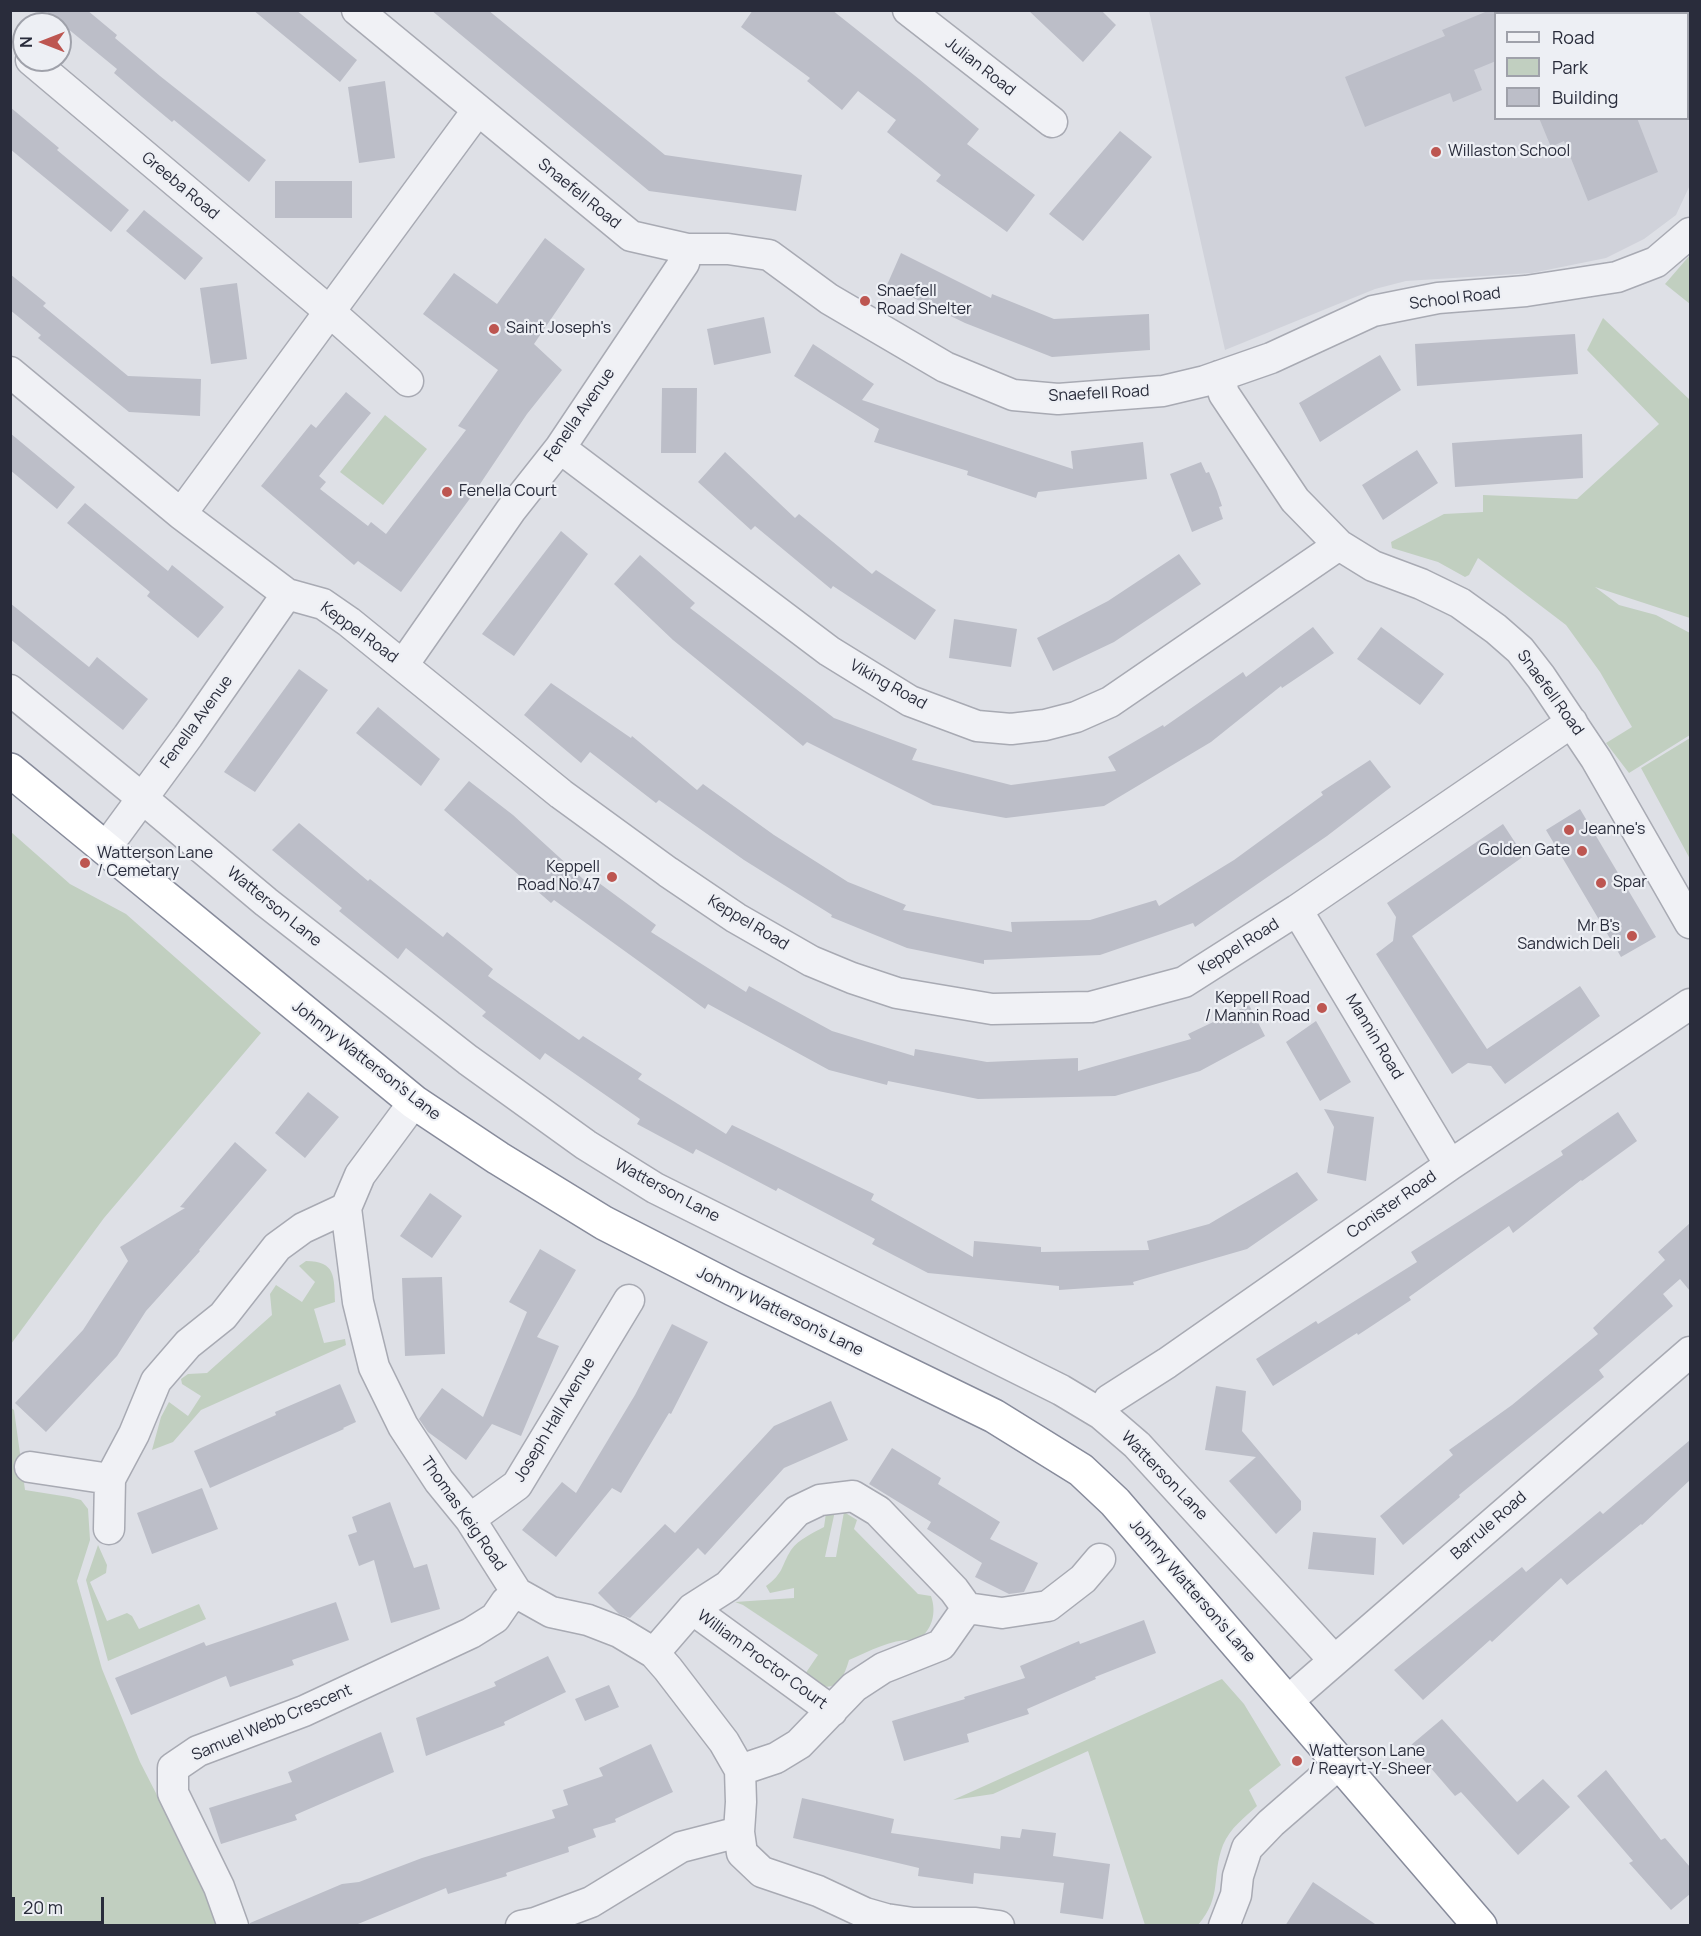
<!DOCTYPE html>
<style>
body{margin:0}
#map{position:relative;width:1701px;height:1936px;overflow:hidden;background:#dee0e6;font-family:Manrope,sans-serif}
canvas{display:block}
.frame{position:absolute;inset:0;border:12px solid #292c3b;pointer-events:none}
.legend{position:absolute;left:1494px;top:12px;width:195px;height:108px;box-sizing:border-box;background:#edeff4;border:2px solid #9fa1aa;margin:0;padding:8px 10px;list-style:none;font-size:18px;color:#292c3b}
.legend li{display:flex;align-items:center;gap:12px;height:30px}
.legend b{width:30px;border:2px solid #9fa1aa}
.north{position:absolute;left:12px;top:12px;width:60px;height:60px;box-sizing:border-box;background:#edeff4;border:2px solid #9fa1aa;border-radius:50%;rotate:270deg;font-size:16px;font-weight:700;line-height:24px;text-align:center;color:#292c3b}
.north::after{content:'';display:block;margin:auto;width:21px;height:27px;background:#bd5651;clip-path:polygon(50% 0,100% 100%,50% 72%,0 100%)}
.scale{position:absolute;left:12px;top:1897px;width:92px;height:27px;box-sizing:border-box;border:3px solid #292c3b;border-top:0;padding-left:8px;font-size:18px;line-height:21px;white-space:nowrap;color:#292c3b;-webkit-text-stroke:4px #edeff4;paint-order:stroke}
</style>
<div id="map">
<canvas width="1701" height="1936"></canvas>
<div class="frame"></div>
<ul class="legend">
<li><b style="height:8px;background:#f0f1f5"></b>Road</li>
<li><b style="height:16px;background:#c1cfc0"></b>Park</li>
<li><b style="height:16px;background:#bcbec8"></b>Building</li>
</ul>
<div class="north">N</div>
<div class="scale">20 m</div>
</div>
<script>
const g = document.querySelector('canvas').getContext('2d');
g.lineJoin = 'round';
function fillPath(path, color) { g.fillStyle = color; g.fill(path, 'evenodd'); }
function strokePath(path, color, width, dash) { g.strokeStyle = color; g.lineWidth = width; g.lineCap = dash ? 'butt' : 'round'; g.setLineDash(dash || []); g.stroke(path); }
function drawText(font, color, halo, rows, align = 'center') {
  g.font = font + ' Manrope,sans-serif'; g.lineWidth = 4.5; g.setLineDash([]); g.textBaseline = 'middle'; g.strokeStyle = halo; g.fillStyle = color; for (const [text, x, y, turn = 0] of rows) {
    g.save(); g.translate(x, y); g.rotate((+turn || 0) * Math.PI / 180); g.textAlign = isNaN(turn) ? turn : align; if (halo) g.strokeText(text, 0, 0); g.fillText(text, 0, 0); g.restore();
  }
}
fillPath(new Path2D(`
 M1149 11H1690V185L1676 215 1644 239 1606 258 1532 273 1406 281 1375 289 1225 350ZM1496 14H1688V118H1496Z`), '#d0d2da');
fillPath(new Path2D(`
 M1690 255V304L1665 284Z
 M1603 318 1690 400V618L1595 587 1619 605 1656 615 1690 633V735L1629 773 1606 743 1632 727 1600 672 1566 625 1478 558 1469 575 1465 577 1438 562 1392 548 1391 542 1444 514 1483 512V495L1577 499 1659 424 1587 350Z
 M385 415 427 449 383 505 340 472Z
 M1690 738V859L1641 768Z
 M11 832 70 884 126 914 261 1033 104 1218 11 1344Z
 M306 1261C336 1261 334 1277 335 1302L314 1309 324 1343 345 1339 346 1345 201 1410 173 1442 152 1450 161 1417 169 1402 188 1416 201 1396 182 1384 181 1379 188 1374 207 1373 272 1315 270 1294 276 1285 302 1302 315 1282 299 1266Z
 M10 1407 14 1410 25 1490 69 1497 81 1500 88 1509 90 1540 77 1581 102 1669 140 1762 200 1879 217 1925H11Z
 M835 1511 825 1557H836L844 1512 857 1520 854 1529 918 1594 931 1596C937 1613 932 1630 918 1640 893 1638 872 1650 849 1660 841 1689 829 1694 803 1677L818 1655 743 1605 735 1602 794 1598V1588L770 1593 766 1586C784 1573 781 1566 791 1550 799 1539 813 1533 824 1527L826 1513Z
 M98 1545 107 1565 106 1573 90 1582 107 1621 127 1613 132 1616 139 1629 199 1604 206 1619 108 1661 86 1580Z
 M1222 1679 1244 1704 1281 1765 1249 1790 1257 1806C1244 1818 1230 1828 1223 1845 1211 1876 1223 1896 1198 1925H1145L1088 1751 993 1794 953 1800Z`), '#c1cfc0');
fillPath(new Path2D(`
 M45 10H87L117 35 115 38 160 76 266 160 249 182 174 120 172 122 142 97 114 73 117 69Z
 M253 10H296L357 60 340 82Z
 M431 10H488L665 155 802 175 796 211 649 191Z
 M753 10H832L919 79 979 129 967 144 1035 195 1007 232 936 181 941 175 887 132 896 120 858 91 842 110 807 81 810 78 741 27Z
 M1028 10H1101L1116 25 1083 62Z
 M1490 10H1496V61L1474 70 1482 90 1453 102 1450 93 1365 127 1345 77 1445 36 1442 30Z
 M385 81 395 158 359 163 348 87Z
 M10 107 59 148 57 150 129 210 111 232 10 149Z
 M1539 118H1637L1658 172 1588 201 1564 141 1551 147Z
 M1120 131 1152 157 1083 241 1049 214Z
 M275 181H352V218H275Z
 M144 210 203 258 185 280 126 231Z
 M545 238 585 269 534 344 562 370 527 414 474 493 401 592 358 561 354 565 261 486 311 424 316 428 346 392 371 413 319 476 326 482 320 489 368 526 371 522 386 534 466 430 458 426 498 370 423 314 454 273 497 304Z
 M901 253 991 298 992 294 1054 319 1149 314 1150 350 1052 357 965 323 887 285Z
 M10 274 46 303 43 306 128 376 201 379 200 416 129 412 38 338 41 335 10 310Z
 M237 283 247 359 211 364 200 288Z
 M764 317 771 353 714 365 707 329Z
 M1575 334 1578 374 1417 386 1415 344Z
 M813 344 874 384 862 400 1073 469 1071 451 1143 442 1147 479 1038 492 1036 498 967 475 968 471 874 442 879 429 794 376Z
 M1380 355 1401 390 1320 442 1299 403Z
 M662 388H697L696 453H661Z
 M10 433 75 487 57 509 10 470Z
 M1582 434 1583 478 1455 487 1452 443Z
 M1417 450 1438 483 1383 520 1362 485Z
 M725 452 795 518 799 514 872 574 876 570 936 610 915 640 833 586 831 589 755 526 751 530 698 482Z
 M1201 462 1206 473 1209 472 1217 491 1222 506 1219 507 1223 519 1192 532 1170 474Z
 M85 503 168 571 172 565 224 607 198 638 147 596 150 592 67 523Z
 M561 531 588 554 514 656 482 634Z
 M1179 554 1201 584 1114 642 1053 671 1037 638 1108 601Z
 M640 555 695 603 690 608 834 718 917 749 912 760 1011 785 1116 771 1108 757 1163 725 1164 727 1243 672 1246 677 1313 627 1334 653 1282 688 1281 686 1211 742 1104 806 1006 818 933 805 807 742 803 746 673 640 614 584Z
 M10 603 89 667 97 657 148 699 123 730 10 639Z
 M954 619 1017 629 1011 667 949 658Z
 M1381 627 1444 674 1420 705 1357 659Z
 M299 669 328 690 255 792 224 772Z
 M551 683 631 738 632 736 697 790 703 784 774 835 848 882 906 905 903 910 1012 932 1011 922 1090 920 1156 900 1159 906 1234 860 1323 795 1321 792 1370 760 1391 787 1327 836 1195 927 1193 923 1100 955 984 960V964L907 948 831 917 832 915 744 860 659 800 656 803 590 752 581 763 524 715Z
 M378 707 440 759 421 786 356 733Z
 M469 781 513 815 594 889 599 883 656 925 651 932 746 992 749 986 832 1031 914 1056 915 1049 987 1062 1078 1058V1071L1191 1039 1188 1034 1249 1005 1265 1036 1200 1071 1115 1096 978 1099 888 1081 887 1085 829 1070 708 1004 705 1009 554 900 551 903 444 810Z
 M1580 809 1656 937 1621 957 1546 830Z
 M299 823 368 881 370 879 443 937 447 932 493 969 488 976 579 1040 583 1036 642 1074 638 1079 726 1134 732 1125 874 1194 871 1200 973 1257 974 1241 1041 1247V1252L1149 1250 1147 1241 1209 1224 1297 1172 1318 1200 1247 1249 1133 1282 1134 1285 1059 1290V1286L928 1273 872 1244 875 1239 778 1188 776 1191 696 1149 693 1154 637 1124 640 1119 545 1053 540 1060 482 1016 486 1012 406 948 398 959 339 911 342 908 272 850Z
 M1503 824 1524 856 1412 936 1487 1049 1580 986 1600 1016 1505 1084 1491 1066 1468 1063 1452 1074 1376 954 1393 941 1396 917 1387 903Z
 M1316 1021 1351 1082 1320 1101 1286 1042Z
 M308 1092 339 1117 305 1158 275 1133Z
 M1324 1109 1374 1117 1366 1181 1327 1173 1334 1127Z
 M1618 1112 1637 1141 1582 1181 1581 1180 1513 1233 1509 1226 1409 1297 1411 1300 1358 1335 1357 1333 1273 1386 1256 1359 1316 1321 1318 1324 1417 1262 1411 1252 1563 1155 1561 1151Z
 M235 1142 267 1170 199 1250 200 1251 146 1311 117 1356 46 1432 15 1403 83 1330 128 1261 120 1247 185 1208 180 1207Z
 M430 1193 462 1216 432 1258 400 1236Z
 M1690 1223V1291L1680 1279 1663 1294 1673 1306 1599 1370 1604 1377 1459 1495 1460 1497 1403 1545 1380 1516 1453 1455 1449 1450 1512 1405 1598 1334 1593 1328 1665 1260 1658 1252Z
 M540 1249 576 1270 537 1337 559 1346 521 1436 492 1424 466 1460 428 1432 419 1419 442 1388 483 1417 527 1312 509 1302Z
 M442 1277 445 1354 405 1356 402 1278Z
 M672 1324 708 1342 671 1414 669 1413 621 1493 612 1488 556 1557 522 1530 562 1482 576 1493 635 1395Z
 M340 1384 356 1422 343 1428 344 1429 210 1488 194 1451 276 1415 275 1412Z
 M1216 1386 1246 1391 1242 1431 1301 1501V1510L1276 1534 1229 1481 1256 1457 1205 1450Z
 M831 1401 848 1440 784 1468 705 1555 698 1548 630 1618 619 1614 598 1593 665 1524 675 1533 774 1426Z
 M1690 1440V1480L1642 1525 1641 1524 1567 1585 1561 1578 1492 1642 1490 1640 1423 1700 1394 1670 1522 1567 1526 1572 1600 1511 1603 1514Z
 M892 1448 941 1478 938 1484 1000 1522 990 1539 1038 1563 1024 1592 1009 1594 975 1577 982 1563 927 1529 931 1522 869 1484Z
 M202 1488 218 1529 152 1554 137 1513Z
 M390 1502 414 1568 427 1564 440 1609 391 1623 374 1560 359 1566 348 1535 357 1532 352 1517Z
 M1313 1532 1376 1538 1374 1575 1308 1569Z
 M336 1602 349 1640 292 1660 294 1665 230 1687 226 1676 131 1715 115 1678 204 1642 206 1646Z
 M1144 1620 1156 1653 1095 1677 1096 1679 1027 1709 1029 1714 967 1734 969 1742 904 1761 892 1721 965 1699 964 1697 1025 1678 1020 1666 1079 1641 1080 1644Z
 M548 1656 566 1692 504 1722 505 1725 426 1756 416 1718 496 1686 494 1682Z
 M609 1685 619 1707 585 1721 575 1699Z
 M1442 1719 1517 1802 1543 1779 1570 1807 1518 1855 1461 1792 1455 1796 1411 1745Z
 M381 1732 394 1772 295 1815 297 1820 221 1844 209 1808 292 1782 288 1772Z
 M651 1744 673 1792 615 1819 616 1822 593 1829 596 1837 568 1847 569 1852 506 1873 507 1876 448 1894 446 1888 353 1926H250V1923L342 1884 359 1882 422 1858 555 1818 552 1810 568 1805 563 1790 603 1776 599 1768Z
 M1606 1770 1661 1840 1665 1838 1690 1867V1894L1671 1910 1629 1863 1633 1861 1577 1796Z
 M802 1798 894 1819 891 1833 1000 1849 1001 1836 1020 1838 1022 1829 1056 1833 1053 1856 1110 1864 1103 1919 1060 1913 1064 1883 974 1873 973 1884 918 1876 919 1868 793 1838Z
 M1313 1882 1378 1926H1285Z`), '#bcbec8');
const minor = new Path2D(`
 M357 10 631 236 688 249H728L769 255 829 299 945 367 1013 395 1058 399 1163 391 1205 381 1271 358 1373 311 1438 298 1526 291 1617 277 1656 262 1690 233
 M908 10 1052 122
 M31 60 329 311 408 381
 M10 372 181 514 287 594 323 604 349 622 561 794 668 872 736 918 811 961 852 978 897 993 992 1009 1091 1007 1184 982 1297 910 1572 722
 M1219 376 1224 394 1295 500 1339 545 1373 566 1421 584 1460 603 1496 629 1520 650 1541 677 1596 759 1690 923
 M560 448 829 651 910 701 977 726 1011 729 1045 725 1076 717 1110 702 1339 545
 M181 514 477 111
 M403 665 511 510 560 448 684 263 688 249
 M10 690 142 798 266 902 468 1060 586 1145 655 1188 1061 1390 1101 1414 1137 1445 1334 1660
 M105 849 188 736 287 594
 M1297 910 1450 1165
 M414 1102 360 1175 346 1208 358 1302 374 1367 403 1426 439 1481 470 1519 517 1593 551 1612 588 1620 619 1632 654 1653 668 1669 724 1742 740 1770 741 1802 739 1832 742 1853 762 1872 818 1891 865 1913 886 1919 913 1923H976L999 1926
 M1101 1414 1109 1400 1167 1363 1450 1165 1690 1004
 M30 1467 110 1479 134 1434 156 1381 188 1344 223 1316 277 1247 303 1228 346 1208
 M470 1519 517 1485 629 1300
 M109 1529 110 1479
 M967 1608 1002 1613 1048 1606 1083 1579 1100 1559
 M692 1609 832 1711
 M654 1653 692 1609 728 1586 797 1511 820 1500 853 1496 878 1511 954 1590 967 1608 941 1645 883 1668 854 1687 799 1744 776 1758 740 1770
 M1288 1701 1690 1352
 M233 1926 219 1887 173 1793V1768L198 1751 304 1711 471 1633 495 1618 506 1602 517 1593
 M521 1926 535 1923 591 1902 681 1847 739 1832
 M1224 1926 1236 1895 1238 1876 1247 1848 1271 1823 1340 1763`);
const highway = new Path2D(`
 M10 770 414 1102 498 1158 604 1223 733 1289 994 1416 1081 1470 1115 1502 1480 1926`);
strokePath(minor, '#a8aab3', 33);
strokePath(highway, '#878b9b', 36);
strokePath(minor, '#f0f1f5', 30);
strokePath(highway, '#fff', 33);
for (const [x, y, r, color] of [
 [1436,152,6,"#bd5651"],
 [865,301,6,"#bd5651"],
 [494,329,6,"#bd5651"],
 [447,492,6,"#bd5651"],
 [1569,830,6,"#bd5651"],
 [1582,851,6,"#bd5651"],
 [85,863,6,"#bd5651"],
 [612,877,6,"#bd5651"],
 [1601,883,6,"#bd5651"],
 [1632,936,6,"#bd5651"],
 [1322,1008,6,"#bd5651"],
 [1297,1761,6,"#bd5651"]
]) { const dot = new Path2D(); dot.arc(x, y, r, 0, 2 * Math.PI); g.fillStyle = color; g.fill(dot); strokePath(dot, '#edeff4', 2); }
drawText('16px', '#292c3b', '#edeff4', [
 ["Julian Road",980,67,38],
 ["Greeba Road",180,186,40],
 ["Snaefell Road",579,194,39],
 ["School Road",1455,299,-7],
 ["Snaefell Road",1099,394,-3],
 ["Fenella Avenue",580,415,-55],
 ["Keppel Road",359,633,36],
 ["Viking Road",888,685,29],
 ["Snaefell Road",1550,693,54],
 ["Fenella Avenue",197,722,-54],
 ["Watterson Lane",274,907,39],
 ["Keppel Road",748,923,31],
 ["Keppel Road",1239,947,-32],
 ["Mannin Road",1374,1037,59],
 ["Johnny Watterson's Lane",366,1061,38],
 ["Watterson Lane",667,1191,28],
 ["Conister Road",1392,1205,-35],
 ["Johnny Watterson's Lane",780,1312,26],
 ["Joseph Hall Avenue",555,1420,-59],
 ["Watterson Lane",1164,1476,46],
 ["Thomas Keig Road",463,1514,55],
 ["Barrule Road",1489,1526,-41],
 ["Johnny Watterson's Lane",1192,1591,49],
 ["William Proctor Court",762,1660,36],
 ["Samuel Webb Crescent",272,1723,-23]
]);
drawText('16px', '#292c3b', '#edeff4', [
 ["Willaston School",1448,152],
 ["Snaefell",877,292],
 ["Road Shelter",877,310],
 ["Saint Joseph's",506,329],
 ["Fenella Court",459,492],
 ["Jeanne's",1581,830],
 ["Golden Gate",1570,851,"right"],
 ["Watterson Lane",97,854],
 ["/ Cemetary",97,872],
 ["Keppell",600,868,"right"],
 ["Road No.47",600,886,"right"],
 ["Spar",1613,883],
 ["Mr B's",1620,927,"right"],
 ["Sandwich Deli",1620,945,"right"],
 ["Keppell Road",1310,999,"right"],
 ["/ Mannin Road",1310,1017,"right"],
 ["Watterson Lane",1309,1752],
 ["/ Reayrt-Y-Sheer",1309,1770]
], 'left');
</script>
